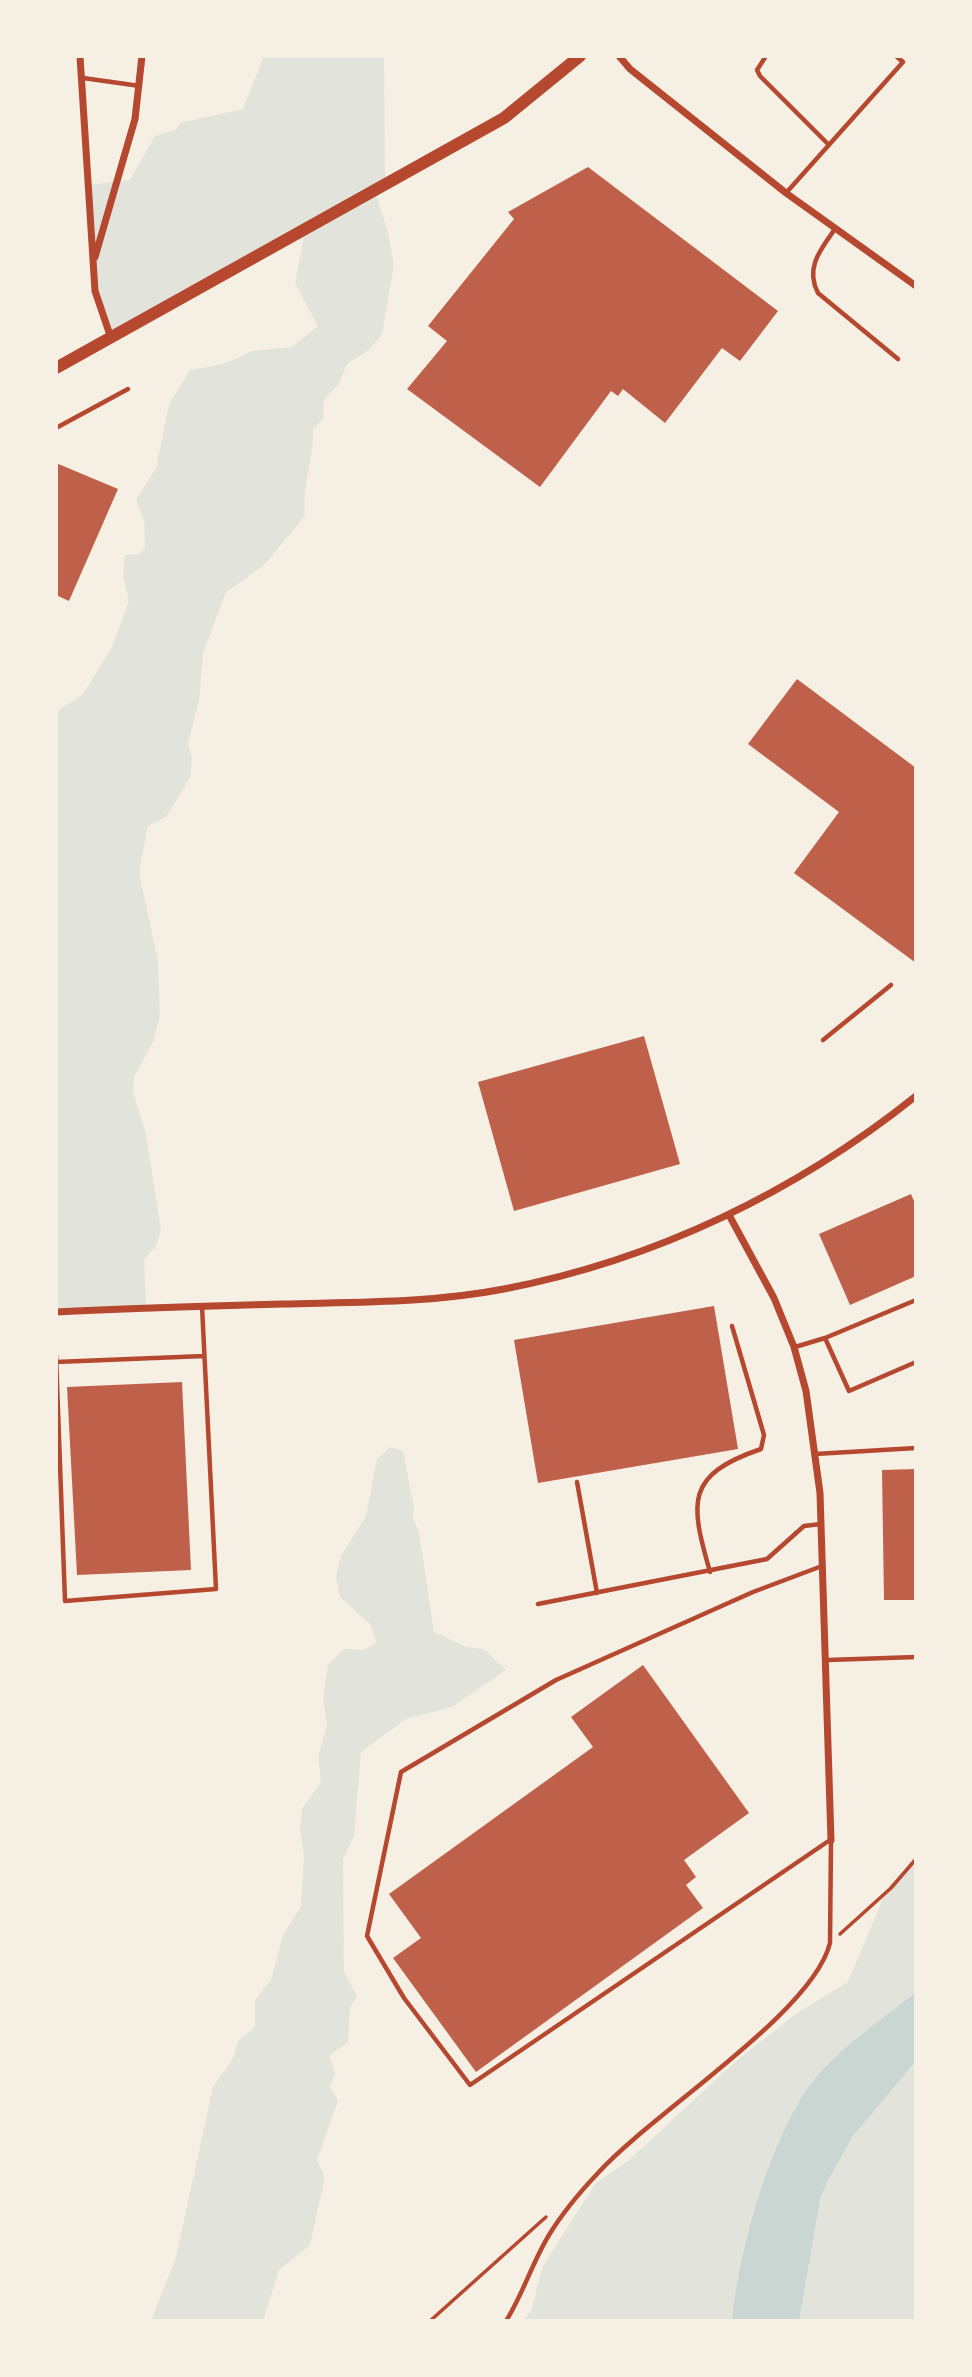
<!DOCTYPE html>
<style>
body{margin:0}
#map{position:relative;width:972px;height:2377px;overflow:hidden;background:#f6efe4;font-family:Cabin,sans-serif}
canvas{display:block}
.frame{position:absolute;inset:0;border:58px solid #f6efe4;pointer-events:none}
</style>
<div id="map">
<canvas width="972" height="2377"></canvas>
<div class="frame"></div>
</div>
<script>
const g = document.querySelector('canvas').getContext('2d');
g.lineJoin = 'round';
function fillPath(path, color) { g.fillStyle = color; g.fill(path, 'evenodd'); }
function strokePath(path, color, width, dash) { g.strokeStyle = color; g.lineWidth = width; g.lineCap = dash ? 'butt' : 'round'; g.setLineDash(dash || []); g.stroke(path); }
fillPath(new Path2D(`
 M264 56H384L385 183 376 195 388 232 394 265 382 334 369 350 347 364 339 384 324 400 323 419 313 429C314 461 302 481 305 516L263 566 226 592 203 653 199 701 188 743 192 759 190 778 166 817 148 826 139 873 158 961 160 1016 153 1042 134 1077 133 1091 146 1134 161 1230 156 1246 144 1260 146 1305 56 1310V712L83 694 112 647 129 601 123 576 125 555 139 554 145 548 144 521 136 500 156 468 169 404 190 370 224 364 252 351 292 347 318 326 295 283 305 230 113 333 95 289 88 185 130 180 155 136 177 129 180 123 243 109Z
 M390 1447 403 1451 414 1507 413 1519 419 1532 434 1632 464 1646 485 1650 506 1670 452 1707 406 1719 361 1752 354 1836 343 1859 344 1972 357 1996 350 2008 348 2042 329 2056 335 2073 330 2087 338 2101 317 2160 325 2177 310 2245 279 2270 263 2321H151L176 2257 213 2087 232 2060 239 2040 255 2027V2000L271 1980 283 1935 301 1906 304 1856 300 1827 302 1809 321 1782 318 1757 327 1726 323 1698 328 1665 344 1649 364 1650 377 1643 370 1624 340 1597 336 1577 341 1556 366 1516 377 1459Z
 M916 1856V1992C884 2019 845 2044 818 2075 772 2128 738 2252 732 2321H522L531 2311 543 2266 595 2184 629 2160 736 2061 797 2013 848 1982 887 1889Z
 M916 2061V2321H799C806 2281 808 2236 821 2198 838 2145 881 2102 916 2061Z`), '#e2e4dc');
fillPath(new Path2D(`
 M916 1992V2061L853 2136 828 2180 820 2200 799 2321H732C738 2252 772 2128 818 2075 845 2044 884 2018 916 1992Z`), '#c9d6d2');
fillPath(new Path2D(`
 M588 167 778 311 740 361 722 348 665 423 623 389 618 396 611 391 540 487 407 389 447 341 428 326 514 219 508 212Z
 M56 463 118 489 69 601 56 595Z
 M797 679 916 768V963L794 873 839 812 748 744Z
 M644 1036 680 1164 514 1211 478 1082Z
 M911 1194 916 1206V1276L850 1305 819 1234Z
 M714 1306 738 1449 538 1483 514 1340Z
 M182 1382 191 1570 77 1575 67 1387Z
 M916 1469V1600H884L882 1470Z
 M643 1665 749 1813 684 1860 696 1877 686 1885 703 1908 476 2072 393 1958 421 1938 389 1894 593 1747 571 1717Z`), '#bf614a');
strokePath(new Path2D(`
 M840 1934 891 1888 916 1859
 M430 2321 546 2217`), '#b5482f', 3.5);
strokePath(new Path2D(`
 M766 56 757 70 760 76 828 144
 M83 78 140 86
 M786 193 903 62 896 56
 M835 229C820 250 805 268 818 293L898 359
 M56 428 128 389
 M823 1040 891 985
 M825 1338 849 1391 916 1362
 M795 1347 825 1338 916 1300
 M56 1355 65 1601 216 1589 202 1306
 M56 1362 204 1356
 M815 1454 916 1448
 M577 1482 597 1593
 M822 1566 753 1592 556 1680 401 1772 367 1936 404 1998 470 2085 830 1840
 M710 1572C690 1502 685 1475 761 1449L764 1435 732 1326
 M538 1604 767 1559 804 1526 821 1524
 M828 1660 916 1657
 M506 2321C523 2294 532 2263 549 2235 563 2212 580 2192 598 2173 652 2113 813 2013 830 1943L831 1840`), '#b5482f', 4.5);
strokePath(new Path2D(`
 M80 56 95 291 111 338
 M619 56 630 69 786 193 916 286
 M95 257 135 119 142 56
 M729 1215 774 1298 794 1347 806 1391 820 1493 831 1840
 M56 1312C132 1308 207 1306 283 1304 356 1302 432 1303 504 1289 655 1260 796 1192 916 1096`), '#b5482f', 7);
strokePath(new Path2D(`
 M56 368 504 118 580 56`), '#b5482f', 12);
</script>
